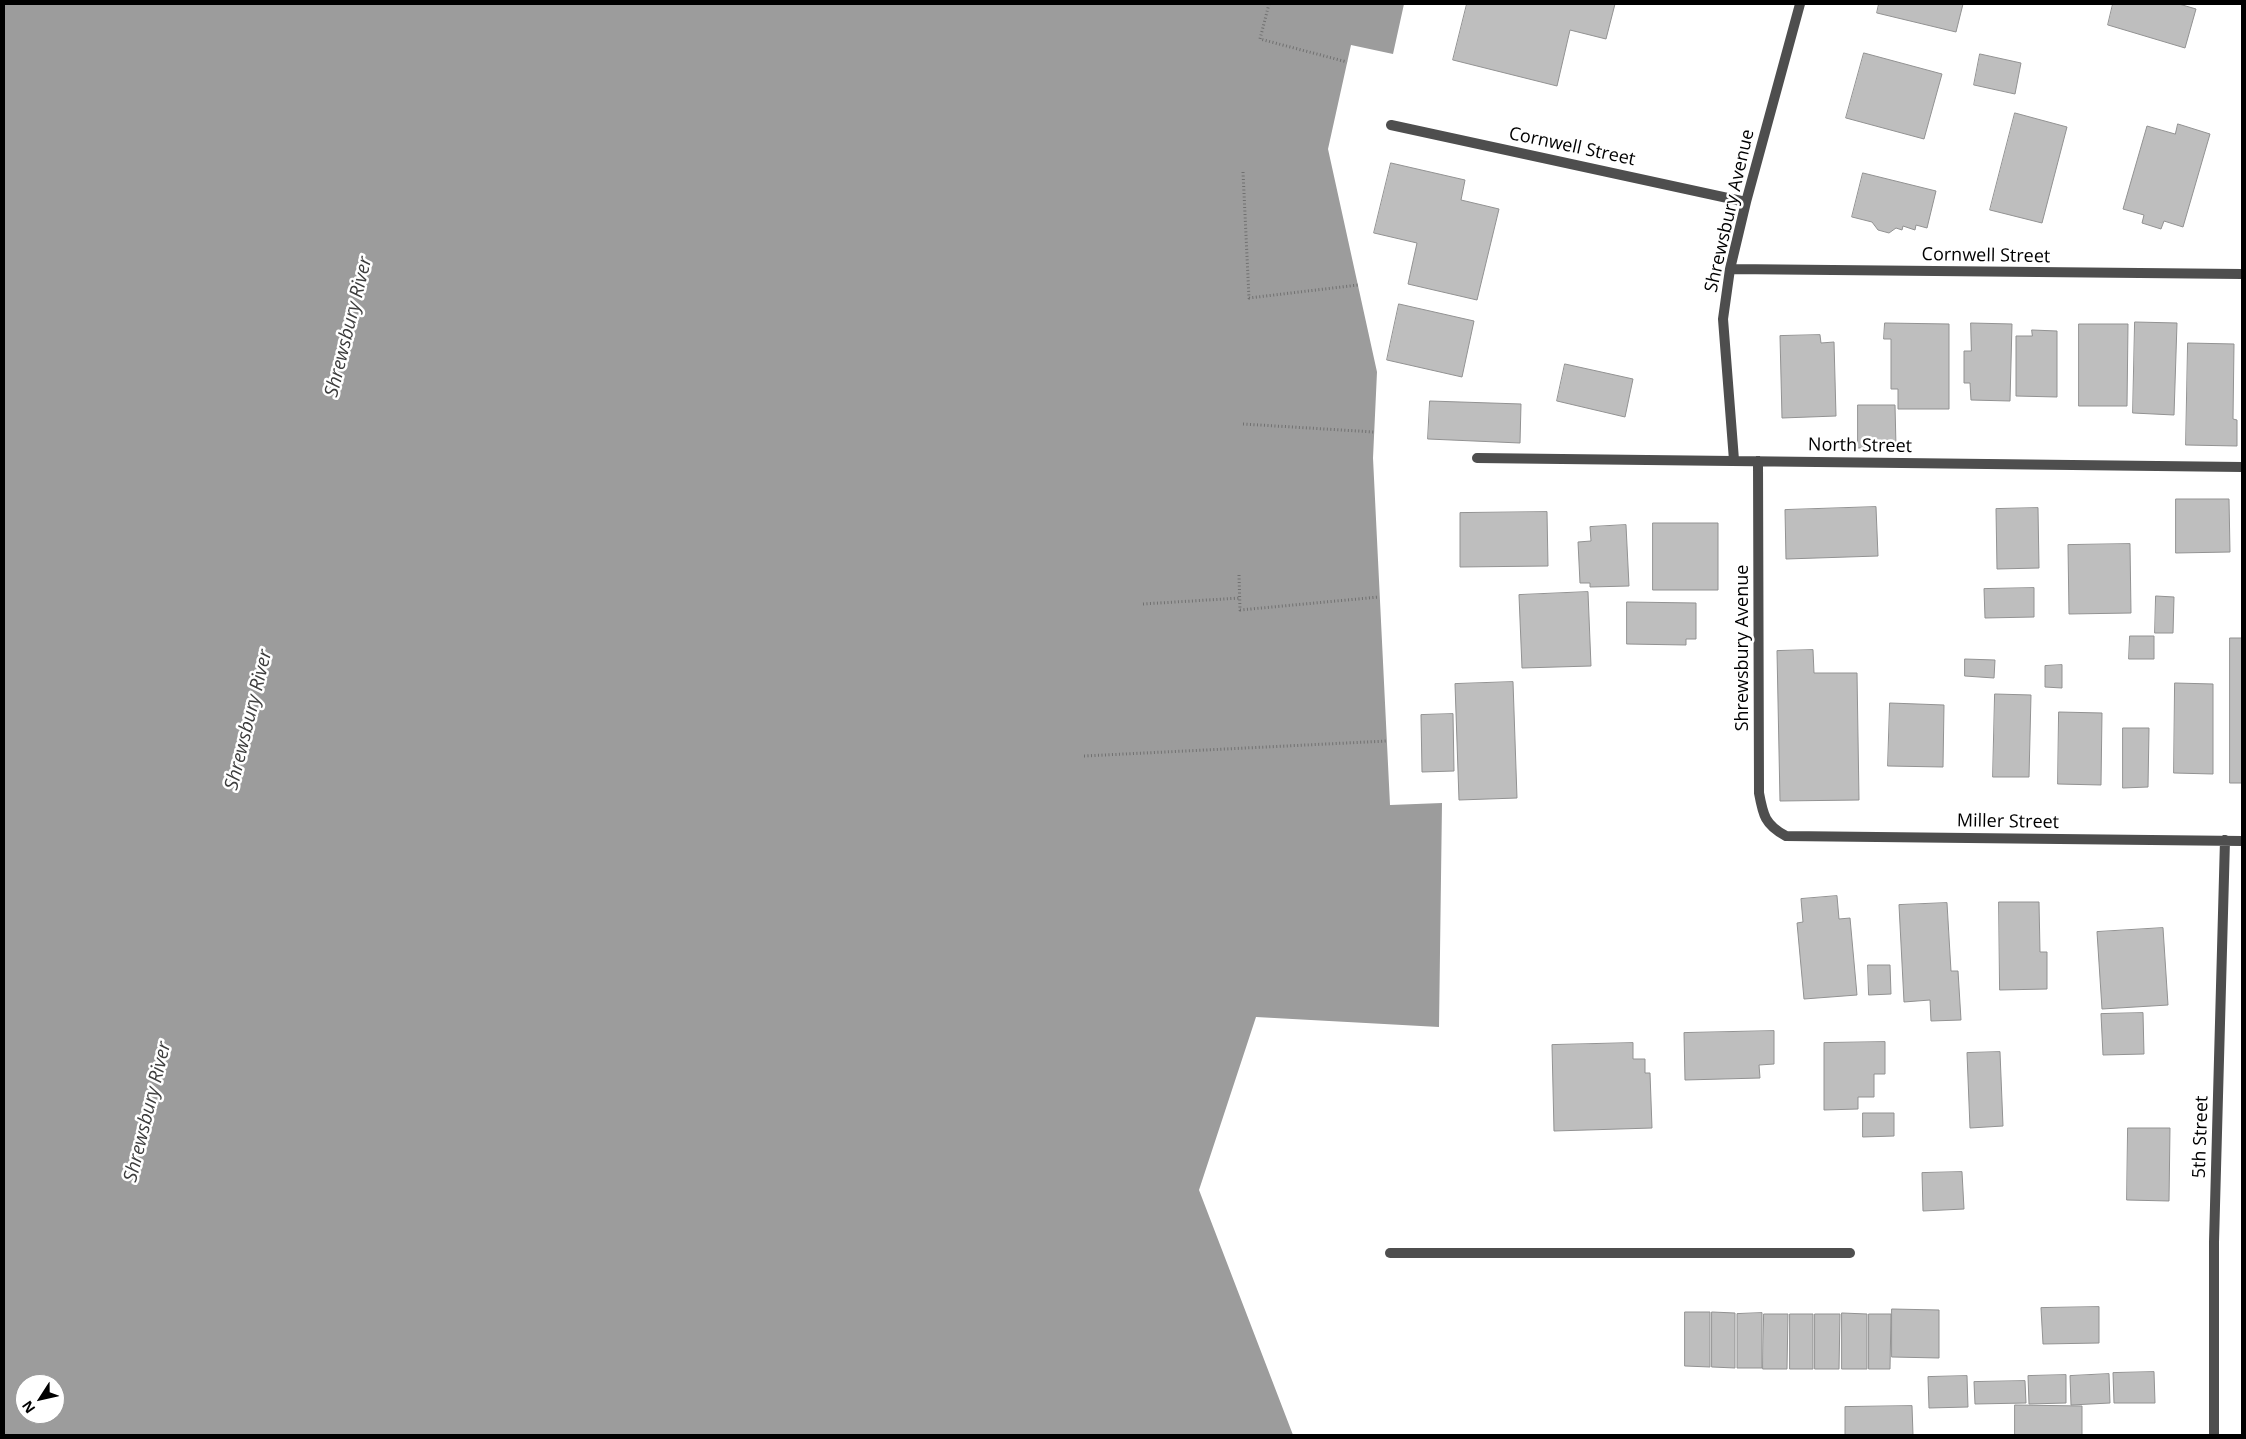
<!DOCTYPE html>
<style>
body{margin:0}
#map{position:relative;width:2246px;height:1439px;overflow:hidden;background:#fff;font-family:"Open Sans",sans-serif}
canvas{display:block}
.frame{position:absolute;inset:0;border:5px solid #000;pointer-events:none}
.north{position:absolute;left:15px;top:1374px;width:50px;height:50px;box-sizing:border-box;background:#fff;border:1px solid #999;border-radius:50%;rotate:235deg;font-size:14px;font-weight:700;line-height:20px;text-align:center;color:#000}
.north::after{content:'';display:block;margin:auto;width:18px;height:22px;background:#000;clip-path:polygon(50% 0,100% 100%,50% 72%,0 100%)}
</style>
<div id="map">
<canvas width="2246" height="1439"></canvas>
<div class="frame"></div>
<div class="north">N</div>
</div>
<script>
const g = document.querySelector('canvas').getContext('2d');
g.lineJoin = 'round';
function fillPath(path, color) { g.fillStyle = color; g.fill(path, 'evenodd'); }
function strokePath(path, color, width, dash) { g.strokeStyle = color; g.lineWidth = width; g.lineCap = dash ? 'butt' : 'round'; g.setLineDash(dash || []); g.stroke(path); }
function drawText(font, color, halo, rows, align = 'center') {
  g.font = font + ' "Open Sans",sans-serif'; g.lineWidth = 5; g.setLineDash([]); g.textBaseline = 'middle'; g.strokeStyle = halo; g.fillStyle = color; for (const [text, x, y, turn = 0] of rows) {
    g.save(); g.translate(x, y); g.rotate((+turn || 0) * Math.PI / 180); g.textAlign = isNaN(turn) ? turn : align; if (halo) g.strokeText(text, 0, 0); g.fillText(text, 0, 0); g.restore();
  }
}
fillPath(new Path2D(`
 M4 4H1404L1393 54 1351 45 1328 149 1377 372 1373 458 1390 805 1442 803 1439 1027 1256 1017 1199 1190 1293 1435H4ZM25 1384H55V1414H25Z`), '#9c9c9c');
const building = new Path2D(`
 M1467 4H1615L1606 39 1570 30 1557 86 1453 60Z
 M1879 4H1963L1956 32 1877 13Z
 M2113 4H2179L2196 9 2185 48 2108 25Z
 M1864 53 1942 74 1924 139 1846 118Z
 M1980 54 2021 63 2015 94 1974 85Z
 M2015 113 2067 127 2042 223 1990 210Z
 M2178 124 2210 134 2183 227 2164 221 2161 229 2142 223 2144 215 2123 209 2147 126 2175 134Z
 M1391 163 1465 180 1461 200 1499 209 1477 300 1408 284 1417 243 1374 233Z
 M1863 173 1936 191 1927 228 1916 225 1915 230 1903 226 1902 230 1896 228 1889 233 1878 230 1872 222 1852 217Z
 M1399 304 1474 321 1462 377 1387 360Z
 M2135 322 2177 323 2174 415 2133 413Z
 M1885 323 1949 324V409H1898V389H1891V339H1884Z
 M1971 323 2012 324 2010 401 1971 400 1970 383H1964V351H1971Z
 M2079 324H2128L2127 406H2079Z
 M2032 330 2057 331V397L2016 396V336H2032Z
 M1820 335 1821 343 1834 342 1836 416 1782 418 1780 336Z
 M2188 343 2234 344 2233 419 2237 420V446L2186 445Z
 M1565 364 1633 379 1625 417 1557 401Z
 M1430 401 1521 404 1520 443 1428 439Z
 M1858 405H1895L1896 447 1858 448Z
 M2176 499H2229L2230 552 2176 553Z
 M1876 507 1878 556 1786 559 1785 510Z
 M2038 508 2039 568 1997 569 1996 509Z
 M1547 512 1548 566 1460 567V513Z
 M1653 523H1718V590H1653Z
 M1626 525 1629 586 1590 587V583H1580L1578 542 1591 541 1590 527Z
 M2130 544 2131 613 2069 614 2068 545Z
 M2034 588V617L1985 618 1984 589Z
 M1588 592 1591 666 1522 668 1519 595Z
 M2156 596 2174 597 2173 633H2155Z
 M1627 602 1696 603V639H1686V645L1627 644Z
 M2130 636H2154V659H2129Z
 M2230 638H2242V783H2230Z
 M1813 650 1814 673H1857L1859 800 1780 801 1777 651Z
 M1965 659 1995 660 1994 678 1965 676Z
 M2062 665V688L2045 687V666Z
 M1513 682 1517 798 1459 800 1455 684Z
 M2175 683 2213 684V774L2174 773Z
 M1995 694 2031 695 2029 777H1993Z
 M1890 703 1944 705 1943 767 1888 766Z
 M2059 712 2102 713 2101 785 2058 784Z
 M1453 714 1454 771 1422 772 1421 715Z
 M2123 728H2149L2148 787 2123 788Z
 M1837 896 1839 919 1850 918 1857 995 1804 999 1797 923 1803 922 1801 899Z
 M1999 902H2039L2040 952H2047V989L2000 990Z
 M1947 903 1951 971H1958L1961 1020 1931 1021 1930 1000 1904 1002 1899 905Z
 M2163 928 2168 1005 2102 1009 2097 932Z
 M1868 965H1890L1891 994 1869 995Z
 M2143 1013 2144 1054 2103 1055 2101 1014Z
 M1774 1031V1064L1759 1065 1760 1078 1685 1080 1684 1033Z
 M1885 1042V1074H1874V1097H1858V1109L1824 1110V1043Z
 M1633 1043V1059H1645V1073H1650L1652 1128 1554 1131 1552 1045Z
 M2000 1052 2003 1126 1970 1128 1967 1053Z
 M1863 1113H1894V1136L1863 1137Z
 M2128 1128H2170L2169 1201 2127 1200Z
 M1962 1172 1964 1209 1923 1211 1922 1173Z
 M2099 1307V1343L2043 1344 2041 1308Z
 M1892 1309 1939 1310V1358L1892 1357Z
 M1685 1312H1710V1367L1685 1366Z
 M1712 1312 1735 1313V1368L1712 1367Z
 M1762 1313V1368H1737V1314Z
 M1842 1313 1867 1314V1369H1842Z
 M1764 1314H1788L1787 1369H1763Z
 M1790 1314H1813V1369H1790Z
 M1815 1314H1840L1839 1369H1815Z
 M1869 1314H1891L1890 1369H1869Z
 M2154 1372 2155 1403H2114L2113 1373Z
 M2109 1374 2110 1403 2071 1405 2070 1376Z
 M2066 1375V1403L2029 1404 2028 1376Z
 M1967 1376 1968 1407 1929 1408 1928 1377Z
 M2025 1381 2026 1403 1975 1404 1974 1382Z
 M2015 1405 2082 1406V1435H2015Z
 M1912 1406 1913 1435H1845V1407Z`);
fillPath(building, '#bebebe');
strokePath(building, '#929292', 1);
strokePath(new Path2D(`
 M1269 4 1260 39 1347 62
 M1243 172 1249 298 1358 285
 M1243 424 1374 432
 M1239 575 1240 610 1379 597
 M1143 604 1240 598
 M1084 756 1387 741`), '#707070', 3, [1, 2.5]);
strokePath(new Path2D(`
 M1390 1253H1850`), '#4e4e4e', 10);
strokePath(new Path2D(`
 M1391 125 1746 202
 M1730 269 2242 274
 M1477 458 2242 467
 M1734 460 1723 319 1730 269 1746 202 1800 4
 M1758 461 1759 793C1763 815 1765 825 1786 836L2242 841
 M2214 1435V1242L2225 840`), '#4e4e4e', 10);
drawText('18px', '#000', '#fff', [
 ["Cornwell Street",1572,147,12],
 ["Shrewsbury Avenue",1730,211,-77],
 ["Cornwell Street",1986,256,1],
 ["North Street",1860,446,1],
 ["Shrewsbury Avenue",1743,648,-90],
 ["Miller Street",2008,822,1],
 ["5th Street",2201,1137,-88]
]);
drawText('italic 19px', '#3d3d3d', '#fff', [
 ["Shrewsbury River",349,327,-76],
 ["Shrewsbury River",249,720,-76],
 ["Shrewsbury River",148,1112,-76]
]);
</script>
